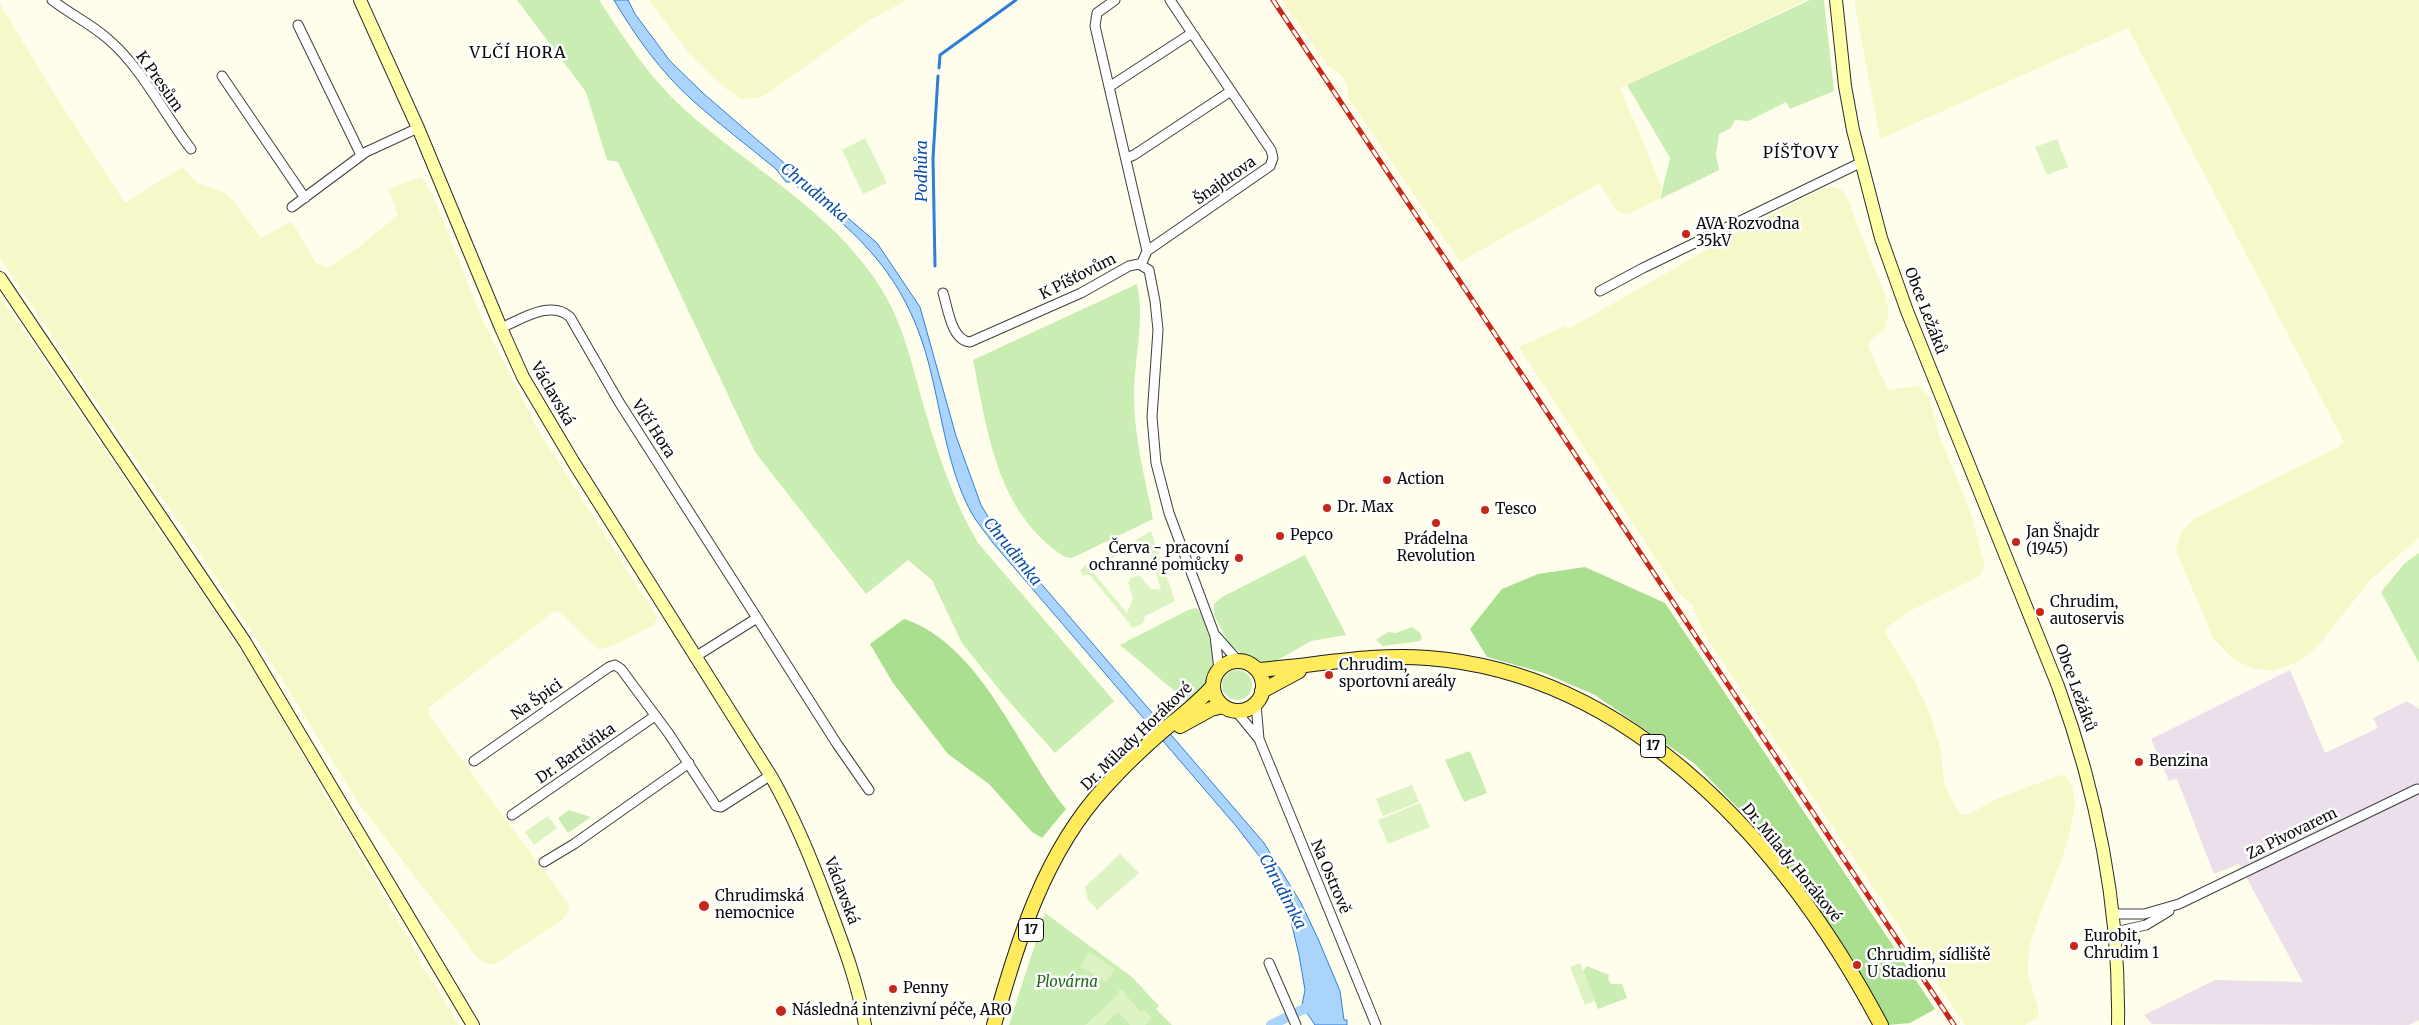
<!DOCTYPE html>
<meta charset="utf-8">
<style>
body{margin:0}
canvas{display:block;background:#fffeec}
</style>
<canvas width="2419" height="1025"></canvas>
<script>
const g = document.querySelector('canvas').getContext('2d');
g.lineJoin = 'round';
function fillPath(path, color) { g.fillStyle = color; g.fill(path, 'evenodd'); }
function strokePath(path, color, width, dash) { g.strokeStyle = color; g.lineWidth = width; g.lineCap = dash ? 'butt' : 'round'; g.setLineDash(dash || []); g.stroke(path); }
function drawText(font, color, halo, rows, align = 'center') {
  g.font = font + ' Merriweather,serif'; g.lineWidth = 5; g.setLineDash([]); g.textBaseline = 'middle'; g.strokeStyle = halo; g.fillStyle = color; for (const [text, x, y, turn = 0] of rows) {
    g.save(); g.translate(x, y); g.rotate((+turn || 0) * Math.PI / 180); g.textAlign = isNaN(turn) ? turn : align; if (halo) g.strokeText(text, 0, 0); g.fillText(text, 0, 0); g.restore();
  }
}
fillPath(new Path2D(`
 M2290 670 2325 753 2378 728 2373 718 2407 701 2419 709V1020L2409 1025 2152 1024 2144 1015 2215 980 2303 982 2239 864 2214 874 2177 779 2169 781 2151 739Z`), '#ecdfec');
fillPath(new Path2D(`
 M649 0H907L868 21 767 94 757 98 742 99 726 89 688 52Z
 M1282 0H1806L1620 88 1661 185 1660 199 1628 214 1621 213 1617 211 1601 185 1598 184 1460 262 1349 99 1346 83 1342 76 1328 66Z
 M1854 0H2419V538L2370 580 2323 640 2308 655 2295 663 2273 671 2253 668 2234 660 2213 638 2176 550 2181 532 2194 519 2337 448 2344 442 2128 28 1880 139Z
 M0 4 50 87 125 203 182 167 198 183 223 192 230 197 261 238 290 222 293 223 315 262 327 268 355 250 398 215 388 189 422 177 433 195 483 321 538 430 657 617 654 625 619 643 599 650 559 611H555L428 708 431 718 569 905 568 912 562 920 495 964 485 963 477 957 359 804 262 647 184 529 128 449 0 258Z
 M1834 187 1842 190 1848 200 1885 295 1889 312 1885 329 1869 342 1868 346 1888 390 1918 386 1929 396 1940 438 1971 514 1985 565 1980 576 1910 611 1886 628 1885 632 1912 676 1930 713 1941 750 1944 784 1960 814 1967 815 1997 799 2059 775 2065 776 2072 785 2075 806 2070 831 2063 856 2032 936 2029 950 2028 974 2039 1011 2038 1017 2025 1025H1965L1708 640 1699 624 1693 606 1676 590 1519 347 1564 326 1567 329 1574 326 1741 230 1824 188Z
 M0 296 254 670 419 958 422 968 434 983 459 1025H0Z`), '#f6f8c9');
fillPath(new Path2D(`
 M517 0H599C626 41 648 76 685 110 743 162 819 204 867 268 904 316 910 361 927 417 940 460 955 504 978 543L1114 701 1055 753 1006 698 962 643 932 580 908 560 866 594 755 452 618 162 607 160 586 92Z
 M1810 0H1824L1834 91 1790 109 1786 102 1748 121 1735 120 1731 128 1719 134 1716 155 1719 170 1660 199 1670 158 1627 85Z
 M1137 284C1145 320 1135 355 1134 391 1133 434 1145 477 1153 519L1072 558 1065 557C997 513 988 434 973 360Z
 M2419 553V663L2381 592 2404 564Z
 M1305 555 1346 635 1311 641 1274 662 1258 664 1246 658 1228 642 1214 615V604L1222 597Z
 M1196 608C1203 614 1205 625 1208 633 1221 668 1212 678 1190 704L1120 645 1188 610Z
 M1412 627 1420 633 1422 638 1420 641 1383 646 1376 640 1388 632 1396 633Z
 M1222 685a15 15 0 1 1 30 0a15 15 0 1 1-30 0Z
 M1470 751 1487 793 1464 802 1445 760Z
 M569 810 591 817 568 833 558 818Z
 M1045 913 1132 977 1159 1006 1156 1009 1172 1025H1009Z
 M1587 966 1609 975 1608 979 1611 984H1622L1627 998 1598 1009 1583 971Z`), '#c9edb2');
fillPath(new Path2D(`
 M1585 567 1665 603 1935 1009 1910 1023 1888 1025 1852 958 1764 835 1695 764 1595 695 1544 673 1487 657 1470 629 1502 589 1538 574Z
 M904 619C981 644 1018 750 1066 809L1042 838 1032 832 989 784 948 754 893 683 870 644Z`), '#aadf90');
fillPath(new Path2D(`
 M865 138 887 183 863 194 842 150Z
 M2057 139 2068 167 2047 175 2035 147Z
 M1151 531 1175 601 1145 616 1143 623 1133 628 1089 574 1083 576 1080 570 1086 564 1091 567ZM1140 541 1147 544 1161 590 1151 589 1139 575 1131 578 1128 583 1133 598 1127 613 1092 571Z
 M1412 785 1419 802 1383 816 1376 799Z
 M1420 803 1430 827 1388 844 1378 820Z
 M548 816 557 828 534 845 525 832Z
 M1120 854 1139 873 1097 910 1087 898 1085 887Z
 M1089 952 1115 969 1106 982 1080 966Z
 M1580 963 1595 1001 1585 1005 1570 967Z
 M1118 990H1124L1125 994 1141 1012 1144 1010 1152 1018 1145 1025H1130L1118 1012 1104 1025H1085L1119 994Z`), '#ddf3c4');
const water = new Path2D(`
 M614 0H628L635 14 670 61 704 94 877 243 920 307 956 436 981 505 998 533 1032 573 1264 843 1301 903 1319 941 1340 991 1344 1020H1347V1025H1315L1307 1013 1301 1011 1305 990 1299 955 1289 913 1270 870 1236 826 993 543C986 533 977 523 971 512 944 463 940 394 922 341 897 267 851 227 791 182H786L776 169C748 146 719 124 692 100 661 72 635 36 614 0Z`);
fillPath(water, '#abd4fc');
strokePath(water, '#2b7fd9', 1);
strokePath(new Path2D(`
 M939 68 940 55 1016 0
 M935 266 933 158 938 76`), '#2b7fd9', 3);
strokePath(new Path2D(`
 M1271 1025 1312 1005`), '#abd4fc', 10);
const street = new Path2D(`
 M52 0C70 14 91 24 108 39 142 68 164 114 191 149
 M1115 0 1097 13 1095 26 1147 251 1141 265
 M1170 0 1192 33
 M298 25 361 155
 M222 76 305 198
 M1109 87 1192 33 1231 91 1134 155 1126 158
 M292 207 366 152 418 128
 M1147 251 1270 166 1273 158 1271 150 1231 91
 M1600 291 1643 268 1860 163
 M943 293C948 308 951 340 970 342L1081 293 1129 266 1139 264 1149 270 1155 301 1158 330 1152 417 1156 463 1169 513 1215 636 1219 670
 M501 328C520 320 551 299 570 317L619 402 757 618 695 657
 M757 618 837 744 869 790
 M1216 636 1239 662
 M1256 704 1259 739 1376 1025
 M1236 711 1258 738
 M474 761 609 667 615 665 621 669 669 734 716 806 721 807 771 775
 M512 815 655 716
 M544 862 574 844 689 763
 M2113 914H2144L2179 904 2417 789
 M2115 932 2146 925 2169 911
 M1269 963 1296 1025`);
const secondary = new Path2D(`
 M360 0 418 128 501 328 523 377 574 463 772 778C795 819 812 860 828 904 843 944 858 983 865 1025
 M1836 0 1845 86 1853 130 1881 238 1907 311 2058 686C2098 796 2120 908 2118 1025
 M0 278 245 642 473 1025`);
const primary = new Path2D(`
 M1213 686a25 25 0 1 1 50 0a25 25 0 1 1-50 0Z
 M1257 670C1315 666 1370 653 1428 658 1637 674 1789 852 1881 1025
 M1262 691 1299 671
 M1180 726 1211 709 1223 706
 M994 1025C1018 940 1044 853 1105 787 1124 766 1144 747 1165 729 1182 715 1199 702 1213 686`);
strokePath(street, '#3f3f3f', 11);
strokePath(secondary, '#2e2e2e', 14);
strokePath(primary, '#1d1d1d', 16);
strokePath(street, '#fff', 9);
strokePath(secondary, '#feffa7', 12);
strokePath(primary, '#ffeb5c', 14);
const rail = new Path2D(`
 M1273 0 1954 1025`);
strokePath(rail, '#c92518', 5);
strokePath(rail, '#fff', 3, [9]);
for (const [x, y, r, color] of [
 [1686,234,5,"#c92518"],
 [1387,480,5,"#c92518"],
 [1327,508,5,"#c92518"],
 [1485,510,5,"#c92518"],
 [1436,523,5,"#c92518"],
 [1280,536,5,"#c92518"],
 [2016,542,5,"#c92518"],
 [1239,558,5,"#c92518"],
 [2040,612,5,"#c92518"],
 [1329,675,5,"#c92518"],
 [2139,762,5,"#c92518"],
 [704,906,6,"#c92518"],
 [2074,946,5,"#c92518"],
 [1857,965,5,"#c92518"],
 [893,989,5,"#c92518"],
 [781,1011,6,"#c92518"]
]) { const dot = new Path2D(); dot.arc(x, y, r, 0, 2 * Math.PI); g.fillStyle = color; g.fill(dot); strokePath(dot, '#fff', 2); }
for (const [x, y, w] of [
 [1653,746,25],
 [1031,930,25]
]) { const box = new Path2D(); box.roundRect(x - w / 2, y - 11.5, w, 23, 4); g.fillStyle = '#fff'; g.fill(box); strokePath(box, '#0c0c0c', 1); }
drawText('bold 14px', '#0c0c0c', null, [
 ["17",1653,746],
 ["17",1031,930]
]);
drawText('15px', '#0c0c0c', '#fff', [
 ["K Presům",159,82,55],
 ["Šnajdrova",1225,181,-35],
 ["K Píšťovům",1078,277,-27],
 ["Obce Ležáků",1925,311,69],
 ["Václavská",552,394,60],
 ["Vlčí Hora",653,429,57],
 ["Obce Ležáků",2075,688,70],
 ["Na Špici",537,700,-35],
 ["Dr. Milady Horákové",1137,737,-44],
 ["Dr. Bartůňka",576,754,-35],
 ["Za Pivovarem",2292,834,-26],
 ["Dr. Milady Horákové",1791,863,51],
 ["Na Ostrově",1330,877,67],
 ["Václavská",841,891,69]
]);
drawText('15px', '#0c0c0c', '#fff', [
 ["AVA Rozvodna",1696,225],
 ["35kV",1696,242],
 ["Action",1397,480],
 ["Dr. Max",1337,508],
 ["Tesco",1495,510],
 ["Jan Šnajdr",2026,533],
 ["(1945)",2026,550],
 ["Pepco",1290,536],
 ["Prádelna",1436,540,"center"],
 ["Revolution",1436,557,"center"],
 ["Červa - pracovní",1229,549,"right"],
 ["ochranné pomůcky",1229,566,"right"],
 ["Chrudim,",2050,603],
 ["autoservis",2050,620],
 ["Chrudim,",1339,666],
 ["sportovní areály",1339,683],
 ["Benzina",2149,762],
 ["Chrudimská",715,897],
 ["nemocnice",715,914],
 ["Eurobit,",2084,937],
 ["Chrudim 1",2084,954],
 ["Chrudim, sídliště",1867,956],
 ["U Stadionu",1867,973],
 ["Penny",903,989],
 ["Následná intenzivní péče, ARO",792,1011]
], 'left');
drawText('italic 15px', '#1e6a17', '#fff', [
 ["Plovárna",1067,983]
]);
g.letterSpacing = '1px';
drawText('16px', '#0c0c0c', '#fff', [
 ["VLČÍ HORA",518,53],
 ["PÍŠŤOVY",1801,153]
]);
g.letterSpacing = '0px';
drawText('italic 16px', '#0b51a9', '#fff', [
 ["Podhůra",922,171,-90],
 ["Chrudimka",814,193,40],
 ["Chrudimka",1012,552,51],
 ["Chrudimka",1282,892,62]
]);
</script>
